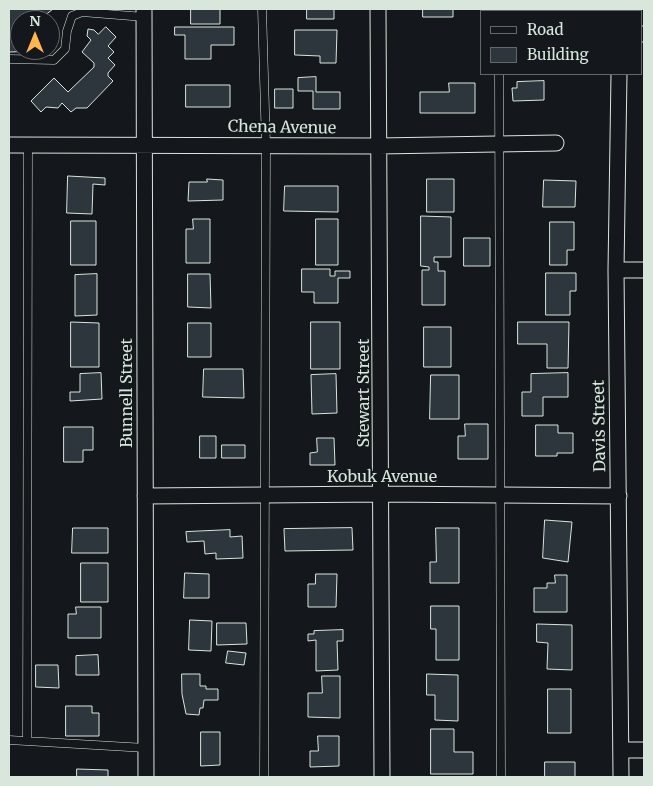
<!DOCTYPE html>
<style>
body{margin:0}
#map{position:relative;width:653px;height:786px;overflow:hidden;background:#14181c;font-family:Merriweather,serif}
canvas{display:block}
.frame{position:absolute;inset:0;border:10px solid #d8e6dc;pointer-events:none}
.legend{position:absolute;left:480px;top:10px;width:162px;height:65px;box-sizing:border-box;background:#14181c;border:1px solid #626a69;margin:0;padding:6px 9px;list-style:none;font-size:15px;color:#d8e6dc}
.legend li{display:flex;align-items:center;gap:10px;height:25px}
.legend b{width:25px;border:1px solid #626a69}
.north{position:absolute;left:10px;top:10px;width:50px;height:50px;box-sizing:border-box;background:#14181c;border:1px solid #626a69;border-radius:50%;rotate:0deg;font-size:14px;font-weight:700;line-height:20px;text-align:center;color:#d8e6dc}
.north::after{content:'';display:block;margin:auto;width:18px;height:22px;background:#ffb74d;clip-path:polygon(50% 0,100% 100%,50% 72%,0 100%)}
</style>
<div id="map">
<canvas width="653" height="786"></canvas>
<div class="frame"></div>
<ul class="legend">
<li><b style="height:6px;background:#14181c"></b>Road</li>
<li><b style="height:14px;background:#2c363c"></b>Building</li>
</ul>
<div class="north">N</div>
</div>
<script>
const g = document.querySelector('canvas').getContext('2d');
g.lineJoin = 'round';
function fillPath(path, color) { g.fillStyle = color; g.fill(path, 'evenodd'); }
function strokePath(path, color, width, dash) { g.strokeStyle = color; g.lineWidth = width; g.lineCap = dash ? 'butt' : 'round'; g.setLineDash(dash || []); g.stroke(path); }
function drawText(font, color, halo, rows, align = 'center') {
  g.font = font + ' Merriweather,serif'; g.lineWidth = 4; g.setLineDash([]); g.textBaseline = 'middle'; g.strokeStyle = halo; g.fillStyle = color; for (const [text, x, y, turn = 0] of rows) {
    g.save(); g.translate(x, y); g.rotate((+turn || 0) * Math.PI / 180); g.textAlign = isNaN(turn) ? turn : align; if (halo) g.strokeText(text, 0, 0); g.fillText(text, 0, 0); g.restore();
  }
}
const building = new Path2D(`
 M9 9H53L44 16V20H20V50L44 51 9 52Z
 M191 9H220V24H191Z
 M307 9H334V19H307Z
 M423 9H453V17H423Z
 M106 27 116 37 108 46 114 52 108 58 115 65 108 73V76L113 81 87 108H76L71 112 62 103 58 108 46 107 41 112 31 101 54 78 68 92 94 67V63L82 52 91 40 87 36 88 29 94 30 98 34Z
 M175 27H234V45H211V59H185V35H175Z
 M295 30H337L336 63H320V56L295 55Z
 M316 77V92H340V109H313V91H298V78Z
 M544 81V100L513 101 512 88H517V82Z
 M449 83H475V113H420V92H449Z
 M186 85H230V107H186Z
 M275 89H293V108H275Z
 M68 176 105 178V185L93 184 92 214 67 213Z
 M207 179 223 180V200L188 201 189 182H207Z
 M427 179H454V212H427Z
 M544 180 576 181 575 207H543Z
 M285 186H338V212L284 211Z
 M421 216 451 217V257H434V262H438V271H445V305H422V270H429V267L421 266Z
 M193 219H210V263H186V229H193Z
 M316 219H338V265H316Z
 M71 221H96V265H71Z
 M550 222H574V250H567V265H550Z
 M464 238H490V266H464Z
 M302 269H330V276H335V271H350V278H338V303H314V292H302Z
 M546 273H576V291H570V315H546Z
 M97 274V315L75 316V275Z
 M188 274H210L211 308 188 307Z
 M71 322 99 323V367H71Z
 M311 322H340V369H311Z
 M518 322H569L568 368H547V344H518Z
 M188 323H211V357H188Z
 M424 327H451V367H424Z
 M204 369H243L244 398 203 397Z
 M101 373 102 399 70 401V392H80V374Z
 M568 373V397H543V416H522V392H531V374Z
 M336 374 337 413 312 414 311 375Z
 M431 375H459V419H430Z
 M465 424H488V459H458V436H465Z
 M536 425H558V433H573V453H557V456H536Z
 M64 427H93V450H83V462H64Z
 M200 436H216V458H200Z
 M317 438H334L335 465H310V453L317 452Z
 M222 445H245V458H222Z
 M545 520 572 522 568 562 543 558Z
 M73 528H108V553H72Z
 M352 528 353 550 285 551 284 529Z
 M436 528H459V583H430V562H436Z
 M230 530V537L242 536 243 558 216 559V553L205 554 204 541 187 542 186 532Z
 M81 563H108V602H81Z
 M185 573 209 574V598H184Z
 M316 574H337L336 607H308V584H315Z
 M555 575H567V612H534V588H547V583H555Z
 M431 606H459V660H436V629H431Z
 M76 607H101V638H68V614H76Z
 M190 620 212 621 211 651 189 650Z
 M217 623H246L247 644 217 645Z
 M537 624 572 625V670L547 669 548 643 537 642Z
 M343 630V641H337L338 670 316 671V640L308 641V634H314V631Z
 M228 651 246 653 244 665 226 663Z
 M98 655 99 675H76V656Z
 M36 665H58L59 688 36 687Z
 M182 674H200V686H206V689H218V700H204L203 708H200L199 715 186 714 182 694Z
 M427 674 458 675V721L435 720V695H427Z
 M322 676H340V718L308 717V693H322Z
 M548 689H571V733H548Z
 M66 706H92V713H99V736H66Z
 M431 729H454V752H473V774H431Z
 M201 732H220V765L201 766Z
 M318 736H339V766L310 767V751H318Z
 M545 762H575V777H545Z
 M77 769 108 770V777H77Z`);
fillPath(building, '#2c363c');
strokePath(building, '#d8e6dc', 1);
const lane = new Path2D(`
 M262 9 266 145 264 777
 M499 9V11
 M9 59 54 60 65 49 67 31 72 16 82 12 144 17
 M499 74 501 777
 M9 740 146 748
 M27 741 28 144`);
const street = new Path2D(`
 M144 9 146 777
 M378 9 382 777
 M619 9V11
 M642 34H644
 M619 74 616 270 621 777
 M9 145 379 146 556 143
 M616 270H644
 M145 496 382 494 619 496
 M621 750H644`);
strokePath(lane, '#d8e6dc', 9);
strokePath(street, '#d8e6dc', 17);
strokePath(lane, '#14181c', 8);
strokePath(street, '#14181c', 15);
drawText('16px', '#d8e6dc', '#14181c', [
 ["Chena Avenue",282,128,1],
 ["Bunnell Street",127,393,-90],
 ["Stewart Street",364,393,-90],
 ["Davis Street",600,426,-91],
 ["Kobuk Avenue",382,477]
]);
</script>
